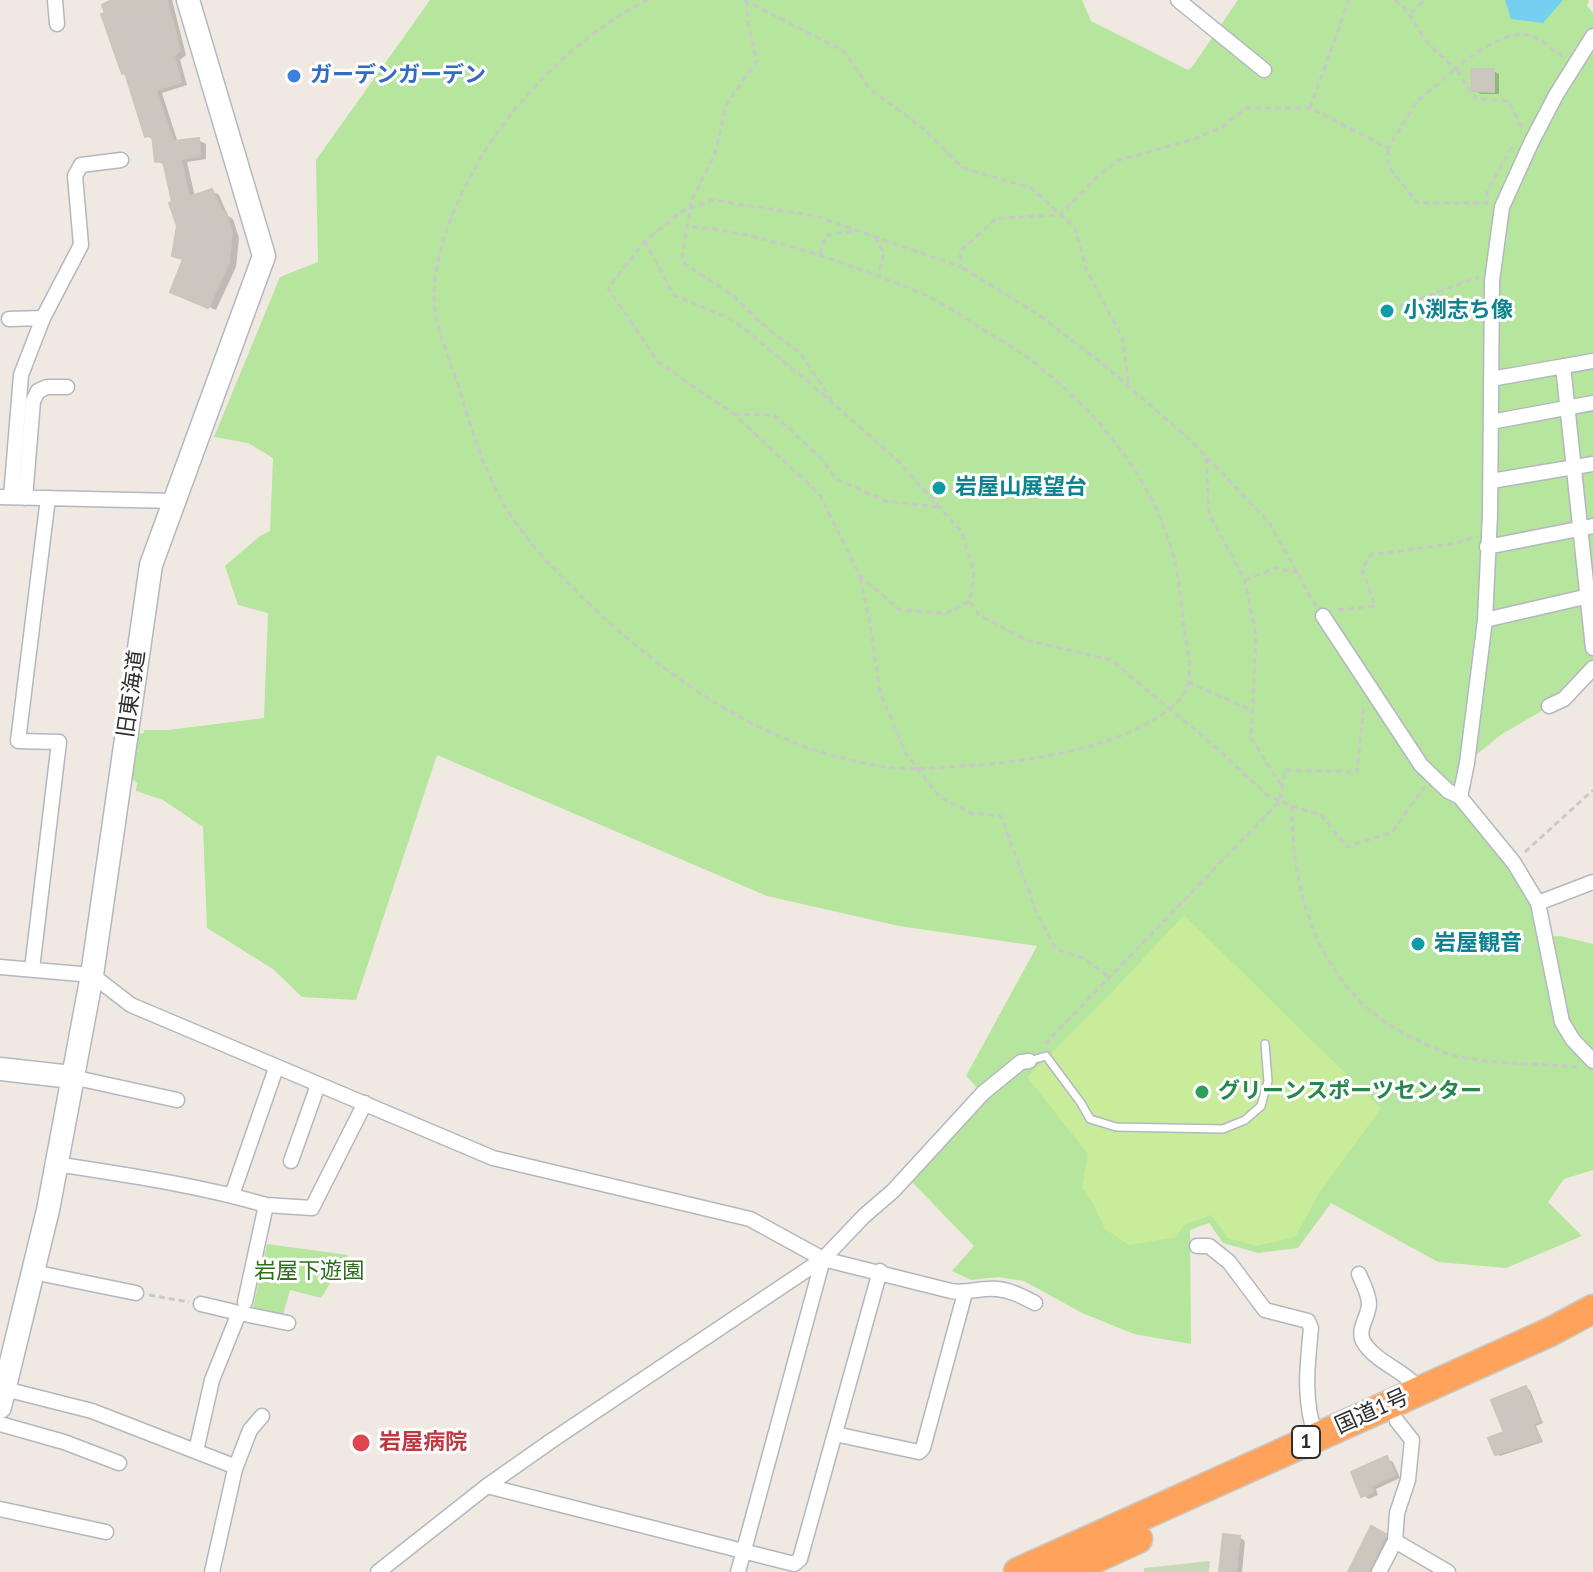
<!DOCTYPE html>
<meta charset="utf-8">
<style>
body{margin:0}
canvas{display:block;background:#efe9e1}
</style>
<canvas width="1593" height="1572"></canvas>
<script>
const g = document.querySelector('canvas').getContext('2d');
g.lineJoin = 'round';
function fillPath(path, color) { g.fillStyle = color; g.fill(path, 'evenodd'); }
function strokePath(path, color, width, dash) { g.strokeStyle = color; g.lineWidth = width; g.lineCap = dash ? 'butt' : 'round'; g.setLineDash(dash || []); g.stroke(path); }
function drawText(font, color, halo, rows, align = 'center') {
  g.font = font + ' "PT Sans","Noto Sans JP",sans-serif'; g.lineWidth = 6; g.setLineDash([]); g.textBaseline = 'middle'; g.strokeStyle = halo; g.fillStyle = color; for (const [text, x, y, turn = 0] of rows) {
    g.save(); g.translate(x, y); g.rotate((+turn || 0) * Math.PI / 180); g.textAlign = isNaN(turn) ? turn : align; if (halo) g.strokeText(text, 0, 0); g.fillText(text, 0, 0); g.restore();
  }
}
fillPath(new Path2D(`
 M430 0H1082L1091 21 1188 70 1192 67 1238 0H1589L1587 6 1593 13V665L1564 698 1502 734 1467 762 1460 796 1520 878 1549 937 1560 936 1593 944V1170L1564 1179 1548 1202 1582 1236 1506 1268 1438 1262 1331 1203 1298 1248 1258 1253 1223 1243 1209 1223 1190 1230 1191 1344 1134 1334 1082 1313 1024 1281 998 1277 971 1280 952 1271 974 1246 910 1180 983 1094 966 1076 1037 946 899 926 767 896 437 755 356 1000 302 997 273 969 207 928 203 827 163 800 136 791 137 783 131 778 137 734 144 733V730H168L264 718 268 613 238 605 225 566 260 536 270 531 273 458 248 443 214 437 280 277 318 262 316 160Z
 M267 1244 348 1255 321 1298 290 1290 282 1318 252 1312Z`), '#b6e59e');
fillPath(new Path2D(`
 M1210 1561 1209 1572H1144V1568Z`), '#c8d9b8');
fillPath(new Path2D(`
 M1184 915 1381 1108 1320 1192 1295 1237 1256 1246 1228 1238 1211 1215 1184 1225 1176 1237 1129 1245 1105 1229 1093 1204 1082 1188 1088 1154 1027 1077 1115 989Z`), '#c9ec9a');
fillPath(new Path2D(`
 M1505 0H1563L1543 23 1511 19Z`), '#75cff0');
fillPath(new Path2D(`
 M113 0H172L186 55 180 60 187 85 162 93 178 143 198 140 206 144V159L187 162 195 197 212 191 219 195 228 216 233 219 239 238 236 267 216 310 180 295 185 260 174 255 179 226 174 203 166 166 157 161 154 140 147 136 128 75 123 73 107 14Z
 M1493 71 1499 74V94H1481L1474 90Z
 M1526 1388 1530 1390 1543 1423 1536 1426 1543 1442 1500 1456 1496 1454Z
 M1387 1459 1393 1462 1400 1478 1376 1489 1378 1495 1369 1499 1363 1495Z
 M1372 1529 1391 1539 1377 1572H1350Z
 M1239 1537 1245 1541 1242 1572H1221Z`), '#0003');
const building = new Path2D(`
 M112 0H167L180 50 174 56 181 82 156 90 173 141 199 138 200 156 181 159 189 197 212 189 222 212H226L232 233 229 263 208 308 170 292 183 259 172 256 177 226 169 203 172 202 163 161 155 162 152 135 145 137 125 73 122 74 101 14 105 13 102 5Z
 M1471 69H1494V92L1472 91Z
 M1526 1386 1540 1421 1533 1424 1540 1440 1495 1455 1488 1438 1504 1432 1491 1400Z
 M1387 1456 1395 1475 1371 1486 1373 1492 1361 1497 1351 1472Z
 M1371 1526 1386 1534 1369 1572H1348Z
 M1223 1534 1240 1536 1236 1572H1219Z`);
fillPath(building, '#cbc7bf');
strokePath(building, '#cbc5ba', 2);
const lane = new Path2D(`
 M1029 1061 1046 1056 1081 1103 1090 1119 1116 1127 1223 1129 1245 1120 1261 1106 1268 1081 1265 1044`);
const street = new Path2D(`
 M55 0 57 24
 M1178 0 1264 70
 M9 319 43 318
 M1563 366 1593 648
 M1491 379 1593 361
 M1491 422 1593 403
 M1491 481 1593 464
 M0 497 174 501
 M11 497 21 375 43 318 81 245 75 176 81 165 121 160
 M25 498 33 401 38 391 47 387H67
 M1487 547 1593 526
 M1323 616 1421 765 1448 791 1460 797 1467 763 1485 620 1490 515 1492 281 1502 207 1531 143 1556 95 1593 36
 M1485 620 1593 595
 M1549 706 1564 699 1593 668
 M1460 797 1514 863 1538 903 1562 1022 1573 1040 1593 1061
 M1538 903 1593 882
 M0 967 92 975 131 1005 493 1158 750 1219 823 1259 951 1291C967 1294 982 1287 997 1289 1011 1290 1023 1297 1035 1303
 M32 969 59 742 18 741 48 498
 M72 1077 177 1100
 M291 1161 318 1085
 M56 1164C127 1175 198 1185 266 1205L245 1302
 M232 1195 276 1068
 M266 1205 312 1208 365 1103
 M1197 1246H1209L1229 1262 1265 1310 1308 1321 1311 1328C1307 1368 1303 1399 1316 1438
 M33 1272 136 1293
 M1359 1274C1363 1284 1369 1294 1369 1304 1369 1316 1357 1329 1363 1341 1375 1363 1406 1370 1420 1391
 M239 1313 288 1323
 M5 1389 92 1411 231 1465 235 1469 212 1572
 M0 1424 64 1442 119 1463
 M835 1434 919 1452 923 1448 965 1293
 M196 1451 212 1380 239 1313 201 1304
 M235 1469 250 1430 262 1416
 M487 1486 794 1564 800 1559 880 1271
 M0 1509 106 1532
 M1395 1541 1448 1572
 M378 1572 487 1486 551 1441 823 1259 864 1216 893 1191 983 1093 1021 1062 1029 1061
 M738 1572 823 1259
 M1379 1572 1395 1541 1397 1513 1408 1480 1412 1440 1397 1421`);
const secondary = new Path2D(`
 M0 1069 72 1077
 M0 1407 48 1210 92 975 151 565 264 256 188 0`);
const highway = new Path2D(`
 M1018 1572 1550 1332 1593 1309
 M1066 1572 1138 1539`);
strokePath(lane, '#b4b7c1', 10);
strokePath(street, '#b4b7c1', 17);
strokePath(secondary, '#b4b7c1', 25);
strokePath(highway, '#c9c9c9', 31);
strokePath(new Path2D(`
 M648 0C596 25 552 65 515 109 476 157 436 231 434 294 433 326 450 358 459 388 470 426 482 464 501 499 526 544 562 578 599 613 677 686 772 749 880 766 912 771 945 767 977 765 1035 761 1138 744 1179 700 1197 681 1187 651 1184 628 1181 607 1180 584 1175 563 1155 478 1095 409 1027 357 1015 348 1002 341 990 334 972 322 954 310 935 300 916 289 895 283 875 275 815 252 752 232 687 226
 M744 0 844 51 871 90 923 128 963 168 1031 188 1075 228 1087 271 1122 337 1129 386
 M1395 0C1410 13 1413 20 1423 36 1432 49 1444 59 1456 69 1471 55 1508 29 1529 35 1540 38 1553 50 1562 56
 M747 1 748 24 757 61 726 105 715 154 692 199 682 256 685 264 732 295 760 322 802 355 832 400
 M1411 13 1425 0
 M1310 108 1349 0
 M1388 149V166L1418 203H1487V191L1513 145
 M875 237 884 253 878 277
 M645 241 674 295 735 321 825 396 898 461 962 532 974 573 970 601 947 613 900 610 860 576 820 495 734 414 658 362 608 288 645 241 681 212 712 200 816 216 961 267 960 251 997 218 1060 215 1099 175 1119 160 1194 139 1222 127 1246 108H1310L1388 148 1418 100 1456 69 1476 99 1508 101 1523 129
 M820 254 826 235 853 231
 M963 268 1039 315 1104 365 1188 438 1268 521 1316 606
 M1400 306 1479 277
 M734 414 774 415 820 457 837 479 886 501 938 507
 M1206 458 1209 514 1245 580 1256 636 1251 738 1282 787
 M860 578 869 618 880 692 906 754 940 797 971 813 1001 816 1037 914 1056 949 1083 958 1109 977
 M1245 580 1276 568 1298 573
 M970 602 979 615 1026 640 1111 660 1212 744 1268 796 1292 806C1291 904 1326 1002 1422 1042 1433 1047 1444 1053 1456 1056 1495 1065 1537 1063 1577 1067
 M1338 610 1375 606 1362 569 1371 555 1457 543 1477 536
 M1188 682 1253 711
 M1292 806 1321 815 1347 847 1392 832 1425 786
 M1525 852 1593 790
 M1045 1044 1280 801 1285 770 1357 772 1364 705
 M149 1295 189 1302`), '#c9c9c9', 3, [6, 4]);
strokePath(lane, '#fff', 7);
strokePath(street, '#fff', 14);
strokePath(secondary, '#fff', 22);
strokePath(highway, '#ffa35c', 28);
for (const [x, y, r, color] of [
 [294,76,8,"#3f7fe0"],
 [1387,311,8,"#0f9aa8"],
 [939,488,8,"#0f9aa8"],
 [1418,944,8,"#0f9aa8"],
 [1202,1092,8,"#2e9e5b"],
 [361,1443,10,"#e0444e"]
]) { const dot = new Path2D(); dot.arc(x, y, r, 0, 2 * Math.PI); g.fillStyle = color; g.fill(dot); strokePath(dot, '#fff', 3); }
for (const [x, y, w] of [
 [1306,1442,28]
]) { const box = new Path2D(); box.roundRect(x - w / 2, y - 16, w, 32, 6); g.fillStyle = '#fff'; g.fill(box); strokePath(box, '#2e2e2e', 2); }
drawText('bold 20px', '#2e2e2e', null, [
 ["1",1306,1442]
]);
drawText('bold 22px', '#366cbe', '#fff', [
 ["ガーデンガーデン",310,76]
], 'left');
drawText('bold 22px', '#0d838f', '#fff', [
 ["小渕志ち像",1403,311],
 ["岩屋山展望台",955,488],
 ["岩屋観音",1434,944]
], 'left');
drawText('22px', '#2e2e2e', '#fff', [
 ["旧東海道",132,694,-82],
 ["国道1号",1372,1412,-24]
]);
drawText('bold 22px', '#27864d', '#fff', [
 ["グリーンスポーツセンター",1218,1092]
], 'left');
drawText('22px', '#2c6e1b', '#fff', [
 ["岩屋下遊園",309,1272]
]);
drawText('bold 22px', '#be3a42', '#fff', [
 ["岩屋病院",379,1443]
], 'left');
</script>
